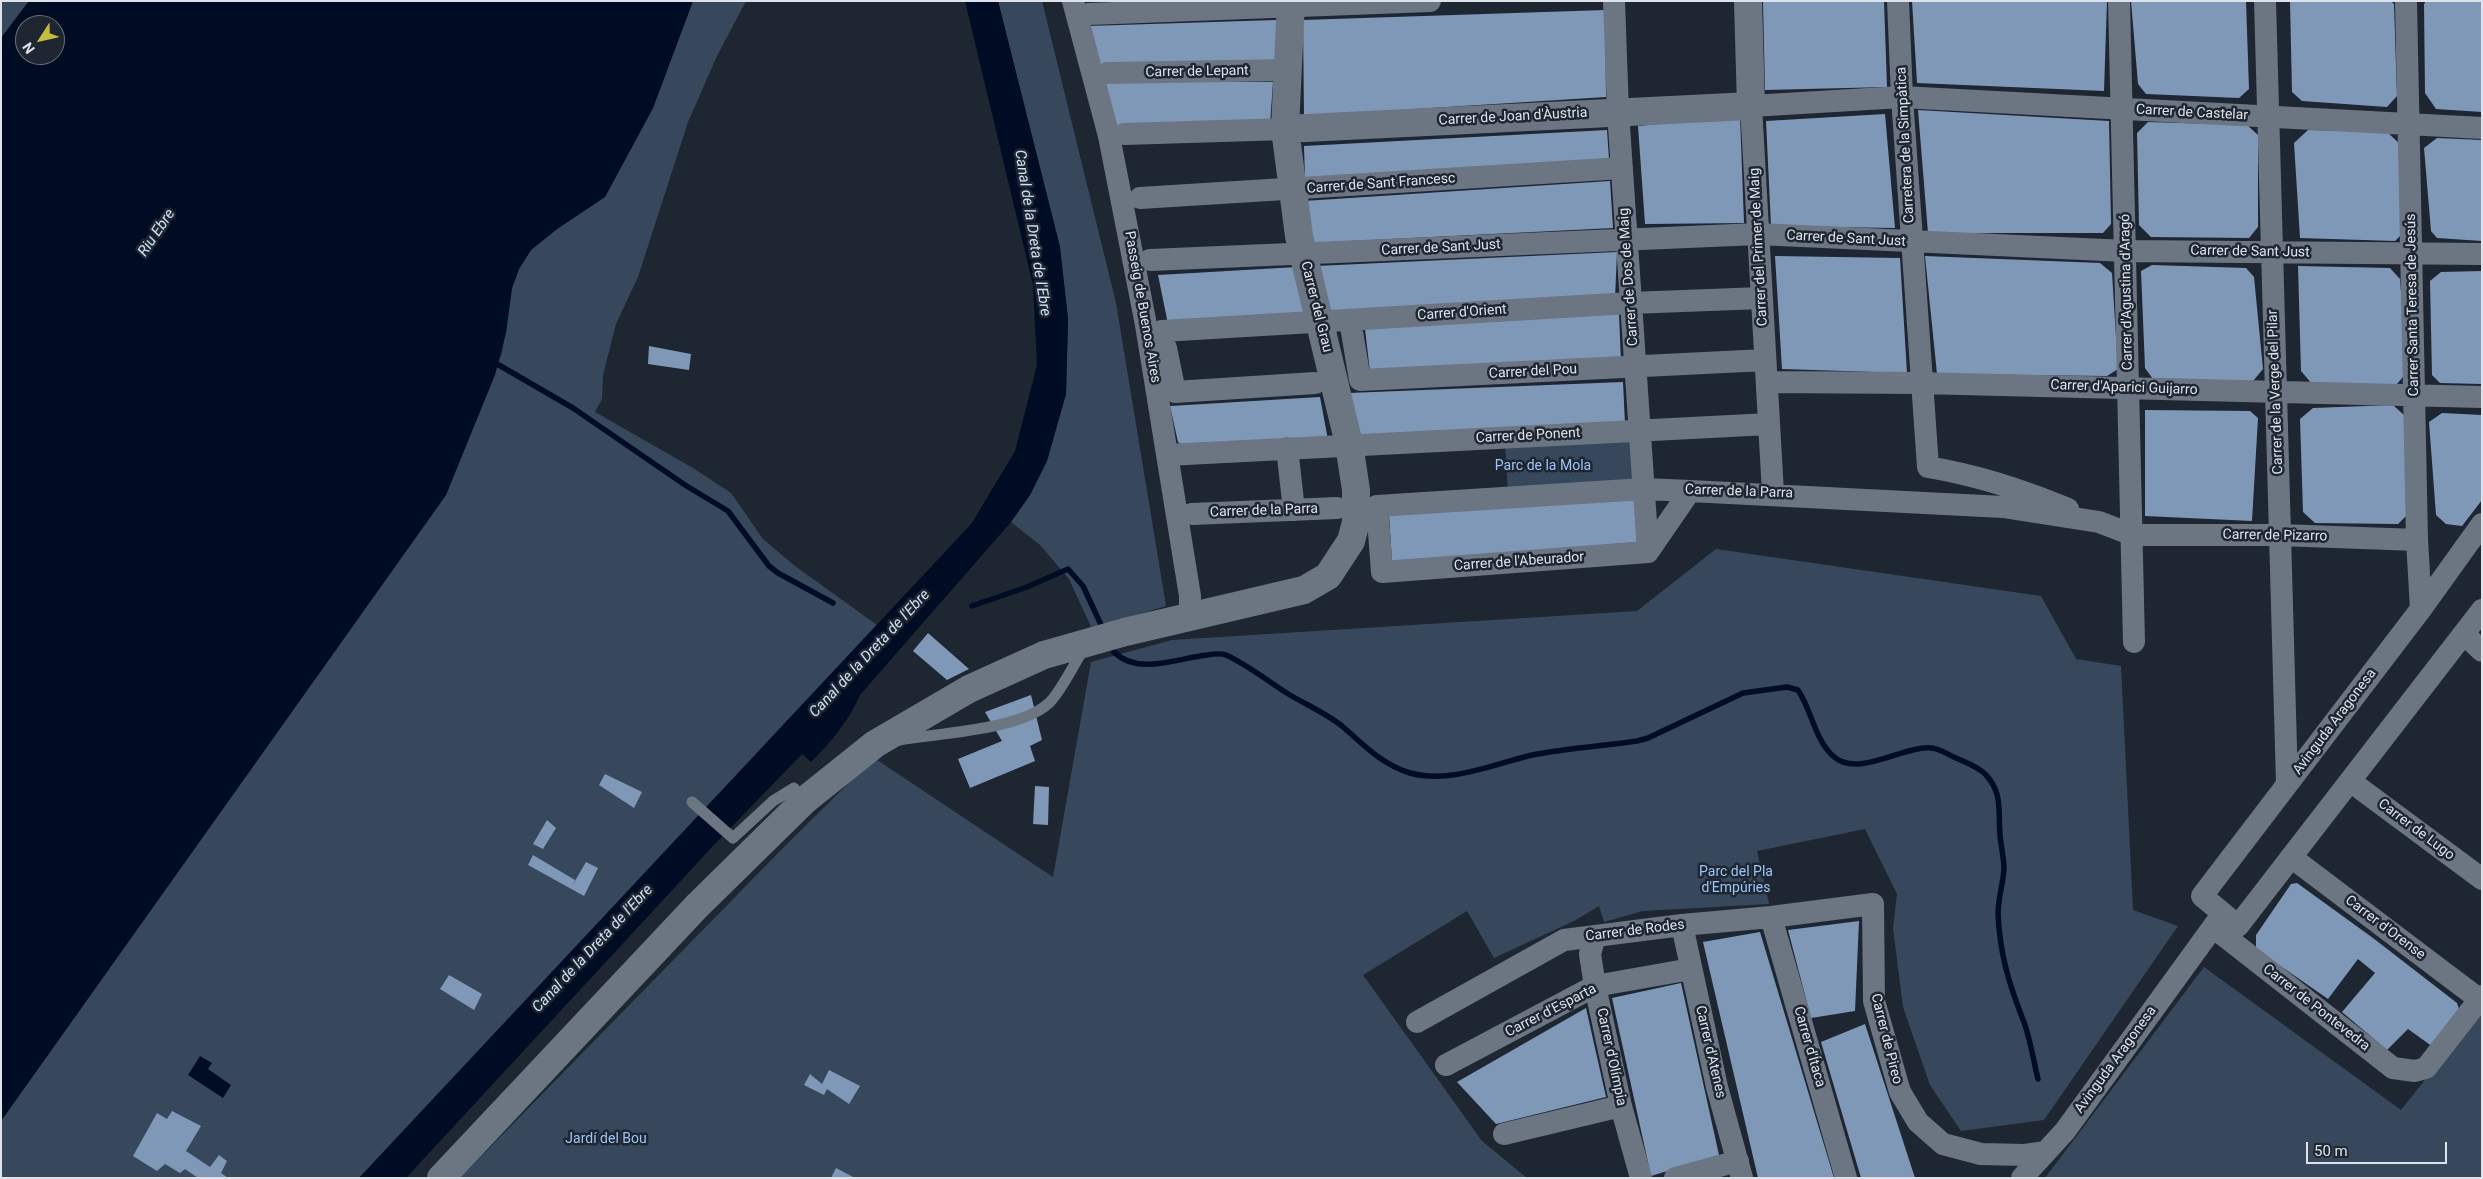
<!DOCTYPE html>
<meta charset="utf-8">
<style>
body{margin:0}
#map{position:relative;width:2483px;height:1179px;overflow:hidden;background:#1e2631;font-family:Roboto,sans-serif}
canvas{display:block}
.frame{position:absolute;inset:0;border:2px solid #dee3eb;pointer-events:none}
.north{position:absolute;left:15px;top:15px;width:50px;height:50px;box-sizing:border-box;background:#1e2631;border:1px solid #6b727b;border-radius:50%;rotate:235deg;font-size:14px;font-weight:700;line-height:20px;text-align:center;color:#dee3eb}
.north::after{content:'';display:block;margin:auto;width:18px;height:22px;background:#c6bc3d;clip-path:polygon(50% 0,100% 100%,50% 72%,0 100%)}
.scale{position:absolute;left:2306px;top:1142px;width:141px;height:22px;box-sizing:border-box;border:2px solid #dee3eb;border-top:0;padding-left:6px;font-size:15px;line-height:18px;white-space:nowrap;color:#dee3eb;-webkit-text-stroke:4px #1e2631;paint-order:stroke}
</style>
<div id="map">
<canvas width="2483" height="1179"></canvas>
<div class="frame"></div>
<div class="north">N</div>
<div class="scale">50 m</div>
</div>
<script>
const g = document.querySelector('canvas').getContext('2d');
g.lineJoin = 'round';
function fillPath(path, color) { g.fillStyle = color; g.fill(path, 'evenodd'); }
function strokePath(path, color, width, dash) { g.strokeStyle = color; g.lineWidth = width; g.lineCap = dash ? 'butt' : 'round'; g.setLineDash(dash || []); g.stroke(path); }
function drawText(font, color, halo, rows, align = 'center') {
  g.font = font + ' Roboto,sans-serif'; g.lineWidth = 5; g.setLineDash([]); g.textBaseline = 'middle'; g.strokeStyle = halo; g.fillStyle = color; for (const [text, x, y, turn = 0] of rows) {
    g.save(); g.translate(x, y); g.rotate((+turn || 0) * Math.PI / 180); g.textAlign = isNaN(turn) ? turn : align; if (halo) g.strokeText(text, 0, 0); g.fillText(text, 0, 0); g.restore();
  }
}
fillPath(new Path2D(`
 M1 1H29L1 38Z
 M693 1H746L717 56 688 122 638 277 616 324 603 375 602 399 595 412 693 468 731 493 763 539 795 566 877 625 359 1178H1V1121L446 495 502 353 512 288 519 269 531 250 557 229 605 197 653 108Z
 M998 1H1042L1116 303 1166 606 1092 629 1069 579 1040 545 1011 522 1030 495 1047 461 1066 394 1068 319 1060 247Z
 M1635 437 1639 486 1508 493 1505 443Z
 M1716 549 2041 596 2076 659 2121 666 2133 910 2178 926 2044 1120 1961 1131 1930 1085 1903 1007 1893 928 1897 894 1865 829 1757 851 1769 904 1643 911 1604 922 1599 906 1574 921 1494 958 1467 911 1363 975 1482 1141 1527 1178H460L785 846 874 758 1053 877 1091 662 1172 640 1637 611Z
 M2204 967 2401 1110 2482 1008V1178H2045Z`), '#38485c');
fillPath(new Path2D(`
 M29 1H693L653 108 605 197 557 229 531 250 519 269 512 288 506 333 495 375 446 495 1 1121V38ZM25 25H55V55H25Z
 M965 1H998L1060 247 1068 319 1066 394 1047 461 1030 495 1011 522 860 695C848 722 832 741 811 762L802 754 713 846 406 1178H359L972 523 1015 451 1037 365 1033 285Z
 M200 1056 212 1063 208 1069 231 1085 223 1098 188 1075Z`), '#000c24');
strokePath(new Path2D(`
 M492 361 573 408 685 485 728 511 769 566 778 573 833 603
 M972 606 1027 587 1068 569 1083 586 1103 629
 M1114 652C1138 676 1178 658 1207 655 1213 654 1221 653 1226 655 1248 665 1269 682 1290 695 1307 705 1327 714 1342 726 1363 744 1382 765 1410 773 1450 784 1494 764 1532 755 1567 748 1603 746 1637 741L1648 738 1743 693 1787 687 1798 690C1812 711 1815 740 1833 756 1858 779 1903 745 1932 748 1941 749 1948 755 1956 758 1965 762 1979 767 1986 775 2003 793 1998 812 2000 835 2001 847 2004 858 2004 869 2003 884 1998 899 1998 914 2000 953 2008 981 2022 1017 2030 1036 2033 1059 2038 1079`), '#000c24', 5.5);
fillPath(new Path2D(`
 M1763 1H1884L1887 87 1765 90Z
 M1912 1H2107L2104 91 1917 83Z
 M2131 1H2246L2249 89 2239 98 2146 94 2138 84Z
 M2290 1H2391L2394 4 2397 96 2387 107 2302 101 2292 92Z
 M2426 1H2482V112L2436 109 2425 93 2424 4Z
 M1605 10 1606 97 1304 116 1303 20Z
 M1276 20 1278 65 1099 69 1088 26Z
 M1104 82H1273L1270 124 1117 129Z
 M1918 110 2109 121 2111 224 2103 233H1928Z
 M1885 114 1895 228 1771 226 1766 121Z
 M1740 116 1744 223 1645 224 1638 126Z
 M2148 122 2247 125 2258 135V227L2249 238 2151 237 2139 225 2137 133Z
 M1607 130 1609 159 1305 179 1304 146Z
 M2308 130 2387 132 2400 144 2401 235 2395 241 2300 238 2294 143Z
 M2437 138 2482 140V241L2437 238 2431 231 2424 148Z
 M1610 181 1613 228 1311 243 1304 201Z
 M1617 252 1615 299 1329 312 1316 266Z
 M1775 256 1900 258 1907 373 1782 369Z
 M1925 256 2100 263 2112 273 2118 369 2107 376 1937 374Z
 M2152 265 2246 268 2254 277 2263 369 2253 381 2153 379 2145 368 2141 271Z
 M2298 266 2390 268 2400 279 2407 372 2397 384 2313 385 2301 371Z
 M1297 267 1306 316 1168 324 1158 275Z
 M2482 271V384L2440 383 2432 375 2430 281 2441 272Z
 M1619 314 1621 362 1370 372 1365 329Z
 M649 346 691 354 689 370 648 364Z
 M1623 382 1625 424 1359 435 1349 393Z
 M1320 397 1328 440 1188 449 1178 442 1170 406Z
 M2393 405 2405 416 2407 515 2398 524 2315 523 2303 512 2300 419 2313 408Z
 M2145 410 2250 411 2258 418 2252 521 2145 516Z
 M2442 413 2482 415V500L2462 526 2446 524 2436 515 2429 422Z
 M1636 496 1638 542 1392 562 1389 515Z
 M928 633 969 669 947 680 913 651Z
 M1031 695 1042 740 1030 746 1035 761 970 788 958 759 1002 741 985 712Z
 M605 774 642 792 634 808 599 785Z
 M1035 786 1049 787 1048 825 1033 824Z
 M547 820 556 828 543 849 533 844Z
 M533 855 575 880 572 886 586 862 598 868 584 896 528 865Z
 M2297 883 2373 938 2457 1003 2461 1015 2433 1047 2408 1029 2387 1050 2342 1012 2375 973 2358 959 2328 999 2256 949V935L2291 884Z
 M1859 921 1855 1011 1811 1018 1788 930Z
 M1760 932 1834 1178H1758L1703 942Z
 M449 975 482 994 474 1010 440 989Z
 M1681 983 1719 1155 1651 1176 1612 998Z
 M1586 1008 1606 1097 1496 1124 1457 1082Z
 M1865 1024 1915 1178H1861L1821 1042Z
 M829 1070 860 1086 849 1104 827 1089 824 1095 804 1085 810 1074 822 1084Z
 M172 1111 201 1126 186 1151 210 1167 219 1155 227 1161 221 1173 228 1178H198L185 1169 180 1173 165 1164 157 1171 133 1156 157 1113 167 1119Z
 M836 1168 855 1178H831Z`), '#8098b8');
strokePath(new Path2D(`
 M899 740C939 733 1020 730 1049 703 1060 693 1076 661 1084 648
 M692 802 733 838 773 801 794 788`), '#6c7683', 11);
strokePath(new Path2D(`
 M1073 1 1109 136 1146 325 1190 596V616
 M1614 1 1618 112 1648 552
 M1898 1 1902 97 1928 467C1976 475 2023 490 2068 509
 M2119 1 2134 642
 M2265 1 2287 783
 M2406 1 2417 540 2421 609
 M1089 14 1430 1
 M1107 73 1288 70
 M1124 134 1285 129
 M1140 198 1622 168
 M1150 260 1758 234 2126 251 2482 254
 M1350 320 1360 380 1765 360
 M1162 331 1630 303 1762 298
 M1149 340 1166 348 1175 392 1315 383
 M1767 382 1921 383 2482 397
 M1287 448 1294 510
 M1167 455 1769 424
 M1773 493 1751 106 1902 97 2482 128
 M1192 514 1337 508
 M2482 524 2421 609 2202 896 2238 926 2482 610
 M1648 552 1382 572 1377 506 1644 489 1690 491 2003 507 2099 522 2133 535H2280L2417 540
 M1648 552 1690 491
 M2464 634 2482 651
 M2350 781 2482 879
 M2291 857 2479 999
 M1771 917 1846 1178
 M1682 925 1717 1087 1742 1178
 M2213 927 2393 1068 2415 1071 2426 1068 2482 996
 M1595 936 1590 954 1595 986 1621 1106 1641 1178
 M1417 1022 1564 940 1682 925 1771 917 1873 904 1874 1001 1900 1092 1918 1122 1943 1144 1981 1154 2025 1155 2046 1152
 M1446 1065 1595 986 1691 969
 M1504 1134 1621 1106
 M1675 1178 1738 1161
 M2022 1178 2065 1131 2221 916`), '#6c7683', 22);
strokePath(new Path2D(`
 M1285 129 1751 106 1748 1
 M441 1178 697 906 805 800 875 744 969 689 1044 655 1125 632 1304 590 1328 576 1351 541 1356 522V490L1349 444 1299 236 1285 129 1291 1`), '#6c7683', 28);
drawText('14px', '#dee3eb', '#1e2631', [
 ["Carrer de Lepant",1197,72,-1],
 ["Carrer de Castelar",2192,113,3],
 ["Carrer de Joan d'Àustria",1513,117,-3],
 ["Carretera de la Simpàtica",1906,145,-93],
 ["Carrer de Sant Francesc",1381,184,-4],
 ["Carrer de Sant Just",1846,239,3],
 ["Carrer del Primer de Maig",1759,247,-93],
 ["Carrer de Sant Just",1441,248,-3],
 ["Carrer de Sant Just",2250,252,1],
 ["Carrer de Dos de Maig",1629,277,-94],
 ["Carrer d'Agustina d'Aragó",2127,292,-91],
 ["Carrer Santa Teresa de Jesús",2413,305,-91],
 ["Passeig de Buenos Aires",1142,307,80],
 ["Carrer del Grau",1316,307,76],
 ["Carrer d'Orient",1462,313,-4],
 ["Carrer del Pou",1533,372,-3],
 ["Carrer d'Aparici Guijarro",2124,388,2],
 ["Carrer de la Verge del Pilar",2276,392,-92],
 ["Carrer de Ponent",1528,436,-3],
 ["Carrer de la Parra",1739,492,2],
 ["Carrer de la Parra",1264,511,-2],
 ["Carrer de Pizarro",2275,536,1],
 ["Carrer de l'Abeurador",1519,562,-4],
 ["Avinguda Aragonesa",2335,722,-53],
 ["Carrer de Lugo",2416,830,37],
 ["Carrer d'Orense",2385,928,37],
 ["Carrer de Rodes",1635,931,-7],
 ["Carrer de Pontevedra",2316,1008,38],
 ["Carrer d'Esparta",1551,1011,-27],
 ["Carrer de Pireo",1886,1039,76],
 ["Carrer d'Ítaca",1809,1047,74],
 ["Carrer d'Atenes",1710,1052,77],
 ["Carrer d'Olímpia",1611,1057,78],
 ["Avinguda Aragonesa",2116,1060,-54]
]);
drawText('14px', '#9dc5f8', '#1e2631', [
 ["Parc de la Mola",1543,466],
 ["Parc del Pla",1736,872],
 ["d'Empúries",1736,888],
 ["Jardí del Bou",606,1139]
]);
drawText('italic 15px', '#d0e0f5', '#1e2631', [
 ["Riu Ebre",157,233,-56],
 ["Canal de la Dreta de l'Ebre",1032,233,81],
 ["Canal de la Dreta de l'Ebre",870,654,-47],
 ["Canal de la Dreta de l'Ebre",593,949,-47]
]);
</script>
